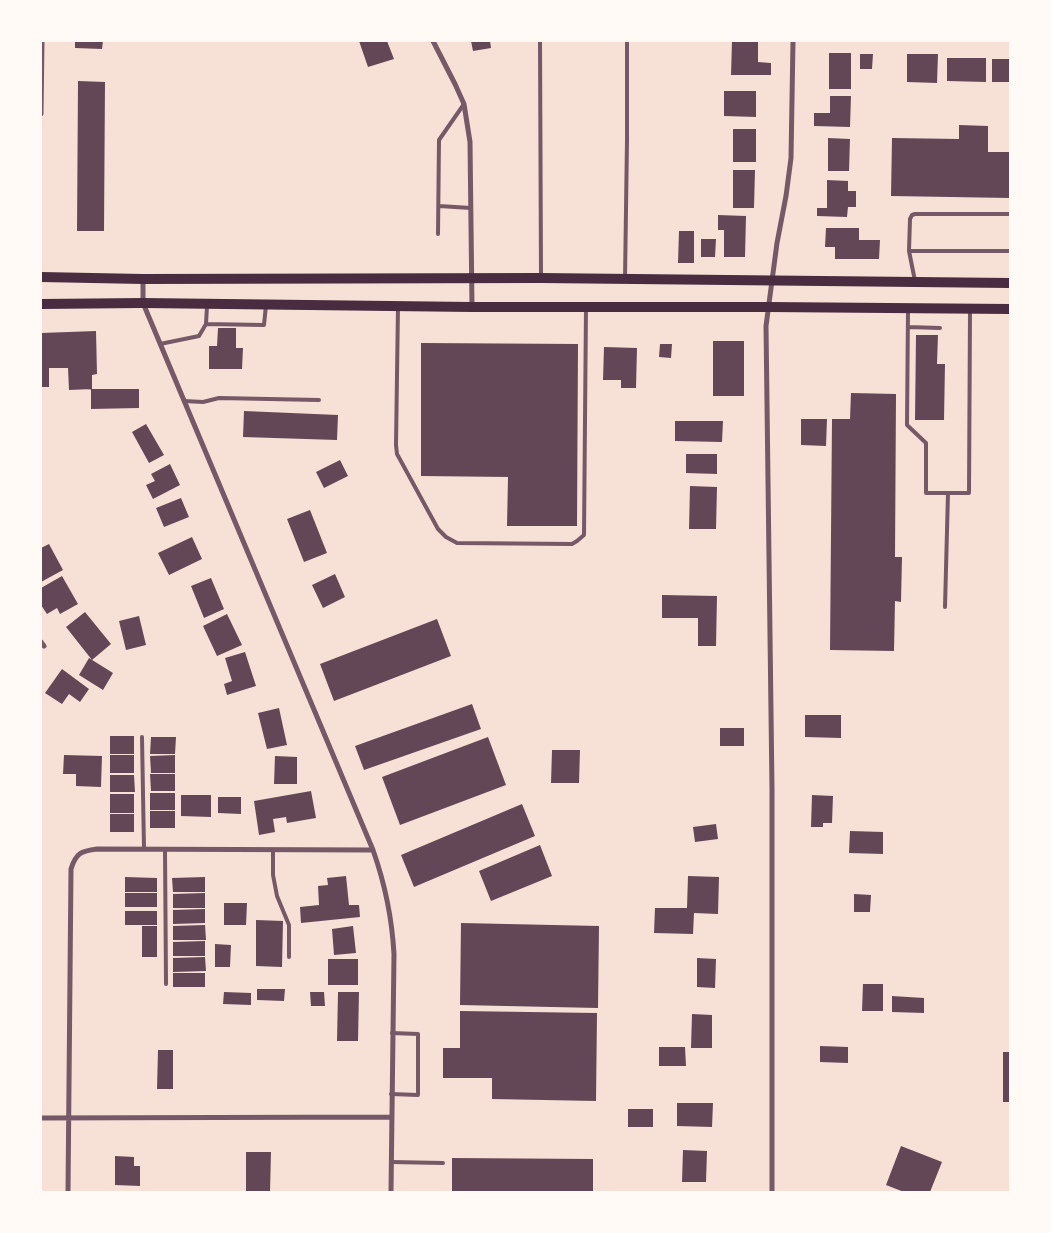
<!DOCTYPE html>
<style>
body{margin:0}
#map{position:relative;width:1051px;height:1233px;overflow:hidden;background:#f7e1d7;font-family:"IBM Plex Sans",sans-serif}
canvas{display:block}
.frame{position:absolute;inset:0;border:42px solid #fffaf5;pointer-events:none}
</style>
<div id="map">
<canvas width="1051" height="1233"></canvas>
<div class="frame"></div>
</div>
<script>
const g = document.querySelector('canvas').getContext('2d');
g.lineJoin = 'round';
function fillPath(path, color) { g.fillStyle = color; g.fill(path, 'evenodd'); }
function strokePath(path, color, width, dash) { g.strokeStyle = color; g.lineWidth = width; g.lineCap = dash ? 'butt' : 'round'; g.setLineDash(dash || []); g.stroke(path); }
fillPath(new Path2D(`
 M75 41H103L102 49 75 48Z
 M359 41H387L394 59 368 67Z
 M471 41H490L491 48 473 51Z
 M732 41H758V62L771 63V75H731Z
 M829 53H851V89H829Z
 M860 54H873L872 69H860Z
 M907 54H938L937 83 907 82Z
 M947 58H986V82L947 81Z
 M992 59H1010V82H992Z
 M78 81 105 82 104 231H77Z
 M724 91H756V117L724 116Z
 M830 96H851L850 127 814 126V113H830Z
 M959 125 988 126V152H1010V198L891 196 892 138 959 139Z
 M733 129H756V162H733Z
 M828 138 850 139 849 171H828Z
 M733 170H755L754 208H733Z
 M827 180 848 181V191H856V207H848L847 217 817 216V208H827Z
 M718 215 746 216 745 257H724V230H718Z
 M826 228H859V240H880L879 259H835V247H825Z
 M679 231H694V263H678Z
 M701 239H716L715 257H701Z
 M218 328H236V348H243L242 369H209V346H217Z
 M96 331 97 374 92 375V389L69 390 68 368H49V387H41V333Z
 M916 335H938L937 364H945L944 420H915Z
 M713 341H744V396H713Z
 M421 343 578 344 577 526H507L508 477 421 476Z
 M660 344H672L671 358 659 357Z
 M604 347 637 348 636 388H621V380H603Z
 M91 389H139V408L91 409Z
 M851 393 896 394 895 557H902L901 602 895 601 894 651 830 650 832 419H850Z
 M244 411 338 415 337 440 243 437Z
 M801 419H827L826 446 801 445Z
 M675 421H723L722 442 675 441Z
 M146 424 164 455 149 463 132 432Z
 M686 454H717V474L686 473Z
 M340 460 348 476 324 488 316 472Z
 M170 464 180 485 153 499 146 485 155 481 151 474Z
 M690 486 717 487 716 529H689Z
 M181 498 189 517 164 527 156 508Z
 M310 510 327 553 304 562 287 519Z
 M192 537 202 559 169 575 158 553Z
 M49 544 63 570 41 582V548Z
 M335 574 345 597 323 608 312 585Z
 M62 576 78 604 60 614 57 608 47 614 41 605V588Z
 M211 578 224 609 204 618 191 586Z
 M662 595 717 596 716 646H698V618H662Z
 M85 612 111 644 92 660 66 627Z
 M227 614 242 645 217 656 203 626Z
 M139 616 146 645 126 650 119 621Z
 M437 619 451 656 334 701 320 664Z
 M245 652 256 686 227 695 224 684 232 681 225 658Z
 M89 658 113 673 103 690 79 675Z
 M62 669 89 689 80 702 69 694 62 704 45 693Z
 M472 704 481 729 364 770 355 746Z
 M279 708 287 745 267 749 258 713Z
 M805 715H841V738L805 737Z
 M720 728H744V746H720Z
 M110 736H134V754H110Z
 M151 737H176L175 754H150Z
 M488 737 506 785 400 825 382 777Z
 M552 750H580L579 783H551Z
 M64 755 102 756 101 787 76 786V774H63Z
 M110 755H134V773H110Z
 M175 755V773H151L150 756Z
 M275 756 297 757V784H274Z
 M150 774H175V791H151Z
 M110 775H134L135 792H110Z
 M311 791 316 818 287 823 286 817 273 819 275 832 259 835 254 801Z
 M150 793H175V810H150Z
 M110 794H134V813H110Z
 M181 795H211V817L181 816Z
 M812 795 833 796 832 823H823V827H811Z
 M218 797H241V814L218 813Z
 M522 804 535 836 414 887 401 855Z
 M150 811H175V828H150Z
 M110 814H134V832H110Z
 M716 824 718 839 695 842 693 827Z
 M850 831 883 832V854L849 853Z
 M540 845 552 876 491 901 479 871Z
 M346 876 349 905H359L360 917 301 923 300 907 319 905 318 886 328 885 327 878Z
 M688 876 719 877 718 914 694 913 693 934 654 933 655 908H687Z
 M125 877 157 878V892H125Z
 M205 877V892H173L172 878Z
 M125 893H157V907H125Z
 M205 893V908H173V894Z
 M854 894 871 895 870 912H854Z
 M224 903H247L246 925H224Z
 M205 909V923L173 924V910Z
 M125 911H157V925H125Z
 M256 920 283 921 282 967 256 966Z
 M461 923 599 926 598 1008 460 1005Z
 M205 925 206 940H173V926Z
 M142 926H157V957H142Z
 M353 926 356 953 334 955 332 929Z
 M205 941V956H173V942Z
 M215 944 231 945 230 967H215Z
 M205 957 206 971 173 972V958Z
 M697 958 716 959 715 988 697 987Z
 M328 959H358V985H328Z
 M173 973H205V987H173Z
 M863 984H883V1011H862Z
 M257 989H285L284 1001 257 1000Z
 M224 992 251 993V1005L223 1004Z
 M310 992H324L325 1006H311Z
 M338 992H359L358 1041H337Z
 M892 996 924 998V1013L892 1012Z
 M460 1011 597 1013 596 1101 492 1099V1078H443V1048H460Z
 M692 1014 712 1015V1048H691Z
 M820 1046 848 1047V1063L820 1062Z
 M659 1047H685L686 1066H659Z
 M158 1050H173V1089H157Z
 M1003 1052H1010V1102H1003Z
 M677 1103H713L712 1127 677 1126Z
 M628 1109H653V1127H628Z
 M901 1146 942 1162 930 1192H904L886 1185Z
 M683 1150 707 1151 706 1182H682Z
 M246 1152H271L270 1192H246Z
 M115 1156 134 1157V1166H140V1186L115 1185Z
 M452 1158 593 1159V1192H452Z`), '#644757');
strokePath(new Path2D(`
 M540 41 541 276
 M439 206 471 208
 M438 234 439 140 464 104
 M909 251H1010
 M625 279 627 140V41
 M915 281 909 251 910 219 912 215 915 214H1010
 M398 306 396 445 397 454 438 529 446 537 457 543 572 544 577 541 584 535 586 307
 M908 310 907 425 926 443V493H948
 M206 324 207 306
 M908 327 940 328
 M160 344 199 336 206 324 264 325 266 305
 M184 401 203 402 219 398 319 400
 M945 607 948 493H969L970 311
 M142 737 144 849
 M165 850 166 984
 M273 850V875L277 896 289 925V957
 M391 1094 418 1095V1034L392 1033
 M391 1162 443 1163`), '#755966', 4);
strokePath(new Path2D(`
 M433 41 455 84 464 104 470 142 472 307
 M41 114 42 41
 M143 279V303L373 850C385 884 392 918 394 954L391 1192
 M41 642 44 646
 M41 1118 391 1117
 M68 1192 71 869C76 853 81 851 97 849L373 850
 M772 1192V789L766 326 777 243 786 196 791 158 793 41`), '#755966', 5);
strokePath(new Path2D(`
 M41 277 143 279 540 278 1010 283
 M41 304 143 303 472 307H768L1010 309`), '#4a2c40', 10);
</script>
